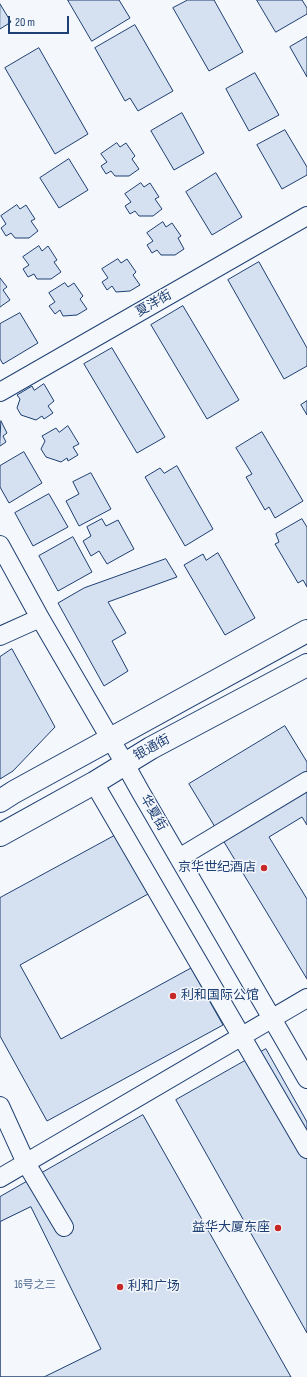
<!DOCTYPE html>
<meta charset="utf-8">
<style>
body{margin:0}
#map{position:relative;width:307px;height:1377px;overflow:hidden;background:#f4f7fb;font-family:"Sofia Sans Condensed",sans-serif}
canvas{display:block}
.scale{position:absolute;left:8px;top:16px;width:61px;height:18px;box-sizing:border-box;border:2px solid #1d3f73;border-top:0;padding-left:5px;font-size:12px;line-height:14px;white-space:nowrap;color:#1d3f73;-webkit-text-stroke:3px #f4f7fb;paint-order:stroke}
</style>
<div id="map">
<canvas width="307" height="1377"></canvas>
<div class="scale">20 m</div>
</div>
<script>
const g = document.querySelector('canvas').getContext('2d');
g.lineJoin = 'round';
function fillPath(path, color) { g.fillStyle = color; g.fill(path, 'evenodd'); }
function strokePath(path, color, width, dash) { g.strokeStyle = color; g.lineWidth = width; g.lineCap = dash ? 'butt' : 'round'; g.setLineDash(dash || []); g.stroke(path); }
function drawText(font, color, halo, rows, align = 'center') {
  g.font = font + ' "Sofia Sans Condensed","Noto Sans SC",sans-serif'; g.lineWidth = 3; g.setLineDash([]); g.textBaseline = 'middle'; g.strokeStyle = halo; g.fillStyle = color; for (const [text, x, y, turn = 0] of rows) {
    g.save(); g.translate(x, y); g.rotate((+turn || 0) * Math.PI / 180); g.textAlign = isNaN(turn) ? turn : align; if (halo) g.strokeText(text, 0, 0); g.fillText(text, 0, 0); g.restore();
  }
}
const building = new Path2D(`
 M68 0H119L130 18 92 41Z
 M188 0H214L243 52 209 71 173 8Z
 M257 0H302L307 8V14L276 32Z
 M0 4 11 22 0 29Z
 M135 25 173 91 138 111 130 98 125 101 95 48Z
 M307 37V77L290 47Z
 M39 48 88 134 55 154 5 68Z
 M255 73 279 115 249 131 226 89Z
 M182 113 204 153 174 170 151 131Z
 M285 130 307 167V175L282 189 257 145Z
 M117 143 120 147 126 143 135 156 132 159 139 169 129 176H115L111 171 106 174 101 166 107 162 101 154Z
 M69 159 88 190 59 208 40 178Z
 M216 173 242 217 212 235 186 192Z
 M141 183 144 187 150 183 159 197 155 199 162 209 153 216H139L135 211 130 214 125 206 131 202 125 194Z
 M17 205 20 209 26 205 35 219 31 221 38 231 29 238H15L11 233 6 236 1 228 6 224 1 216Z
 M163 222 166 227 172 223 181 236 178 238 184 249 175 255H161L157 250 152 253 147 245 153 241 147 233Z
 M39 246 42 251 48 246 57 260 54 262 61 272 51 279H37L34 274 28 277 23 269 29 265 23 257Z
 M118 259 121 263 127 259 136 272 133 275 140 285 130 291 116 292 112 286 107 290 102 282 108 278 102 269Z
 M259 262 307 348V366L284 379 228 280Z
 M0 278 7 287 3 290 10 300 0 307Z
 M65 283 68 287 74 283 83 296 80 299 87 309 77 315 63 316 60 310 55 314 49 306 55 302 49 293Z
 M183 306 239 400 207 419 151 325Z
 M20 313 38 343 3 364 0 359V324Z
 M112 348 165 437 137 453 84 364Z
 M44 384 54 401 48 406 53 413 44 419 42 416 36 420 21 415 17 408 20 399 17 395 32 386 34 390Z
 M307 401V415L301 405Z
 M1 421 7 433 3 436 6 442 0 446Z
 M68 426 79 444 73 447 78 455 68 461 67 458 61 462 46 457 41 449 45 441 42 436 56 428 59 432Z
 M262 432 303 501 275 518 269 507 265 510 246 477 252 474 236 448Z
 M24 452 42 483 9 503 0 487V466Z
 M177 466 213 529 185 546 145 477 160 468 164 473Z
 M91 473 111 509 79 526 66 501 79 494 73 482Z
 M49 494 68 527 33 546 15 513Z
 M102 519 106 526 118 520 134 549 107 564 99 551 91 556 83 541 91 536 87 527Z
 M302 519 307 527V587L303 580 298 583 275 544 279 542 276 534Z
 M73 537 92 572 58 591 39 556Z
 M218 553 255 618 225 635 184 565 203 554 206 560Z
 M166 559 177 577 108 602 126 633 112 641 128 671 104 686 58 603 84 588Z
 M12 649 55 727 13 771 0 779V657Z
 M285 726 307 762V825L302 817 269 837 307 899V979L189 784Z
 M116 835 148 894 20 965 61 1039 191 968 223 1025 47 1121 0 1036V898Z
 M266 1049 307 1122V1333L176 1100Z
 M143 1115 291 1377H0V1197Z
 M31 1207 101 1349 44 1377H0V1222Z`);
fillPath(building, '#d5e0f0');
strokePath(building, '#1d3f73', 1);
const minor = new Path2D(`
 M0 392 307 216
 M0 545 40 618 125 764 140 791 307 1079
 M0 636 40 618
 M94 783 307 1149
 M179 858 307 781
 M0 1106 26 1163 64 1227
 M0 1178 307 998`);
const tertiary = new Path2D(`
 M0 801 14 792 307 631
 M0 835 94 783 151 748 307 665`);
strokePath(minor, '#1d3f73', 20);
strokePath(tertiary, '#1d3f73', 24);
strokePath(minor, '#f4f7fb', 18);
strokePath(tertiary, '#f4f7fb', 22);
for (const [x, y, r, color] of [
 [264,868,4,"#c62828"],
 [173,996,4,"#c62828"],
 [278,1228,4,"#c62828"],
 [120,1287,4,"#c62828"]
]) { const dot = new Path2D(); dot.arc(x, y, r, 0, 2 * Math.PI); g.fillStyle = color; g.fill(dot); strokePath(dot, '#f4f7fb', 1.5); }
drawText('11px', '#4b6792', null, [
 ["16号之三",35,1285]
]);
drawText('13px', '#1d3f73', '#f4f7fb', [
 ["夏洋街",154,304,-30],
 ["银通街",152,748,-29],
 ["华夏街",153,813,60]
]);
drawText('13px', '#1d3f73', '#f4f7fb', [
 ["京华世纪酒店",256,868],
 ["利和国际公馆",181,996,"left"],
 ["益华大厦东座",270,1228],
 ["利和广场",128,1287,"left"]
], 'right');
</script>
